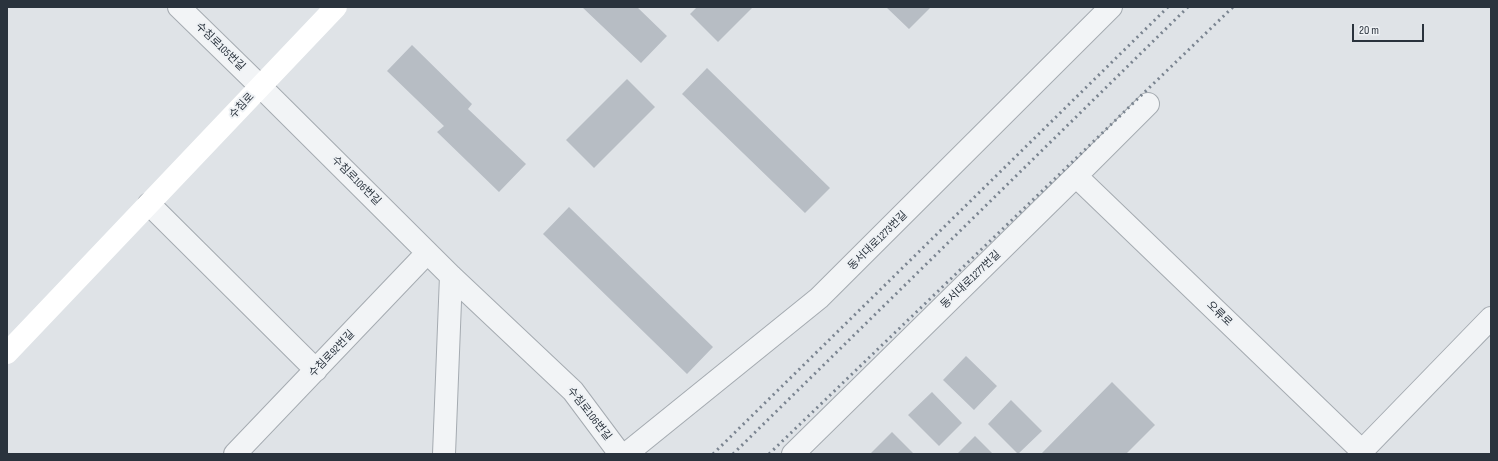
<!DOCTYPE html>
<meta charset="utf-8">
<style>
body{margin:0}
#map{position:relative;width:1498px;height:461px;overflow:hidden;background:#dfe3e7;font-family:"Sofia Sans Condensed",sans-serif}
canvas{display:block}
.frame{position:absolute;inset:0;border:8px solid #2a333d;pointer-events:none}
.scale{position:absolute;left:1352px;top:24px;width:72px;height:18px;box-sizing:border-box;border:2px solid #2a333d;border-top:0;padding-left:5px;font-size:12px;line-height:14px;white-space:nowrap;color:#2a333d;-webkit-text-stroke:3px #eff2f5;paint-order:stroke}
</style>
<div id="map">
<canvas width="1498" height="461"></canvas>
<div class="frame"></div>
<div class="scale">20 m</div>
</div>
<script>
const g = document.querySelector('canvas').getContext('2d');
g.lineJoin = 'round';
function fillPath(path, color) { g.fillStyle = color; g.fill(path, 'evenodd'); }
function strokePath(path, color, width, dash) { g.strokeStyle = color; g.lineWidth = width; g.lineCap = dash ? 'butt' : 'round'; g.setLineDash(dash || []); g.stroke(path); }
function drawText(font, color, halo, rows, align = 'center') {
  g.font = font + ' "Sofia Sans Condensed","Noto Sans KR",sans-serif'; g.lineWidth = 4; g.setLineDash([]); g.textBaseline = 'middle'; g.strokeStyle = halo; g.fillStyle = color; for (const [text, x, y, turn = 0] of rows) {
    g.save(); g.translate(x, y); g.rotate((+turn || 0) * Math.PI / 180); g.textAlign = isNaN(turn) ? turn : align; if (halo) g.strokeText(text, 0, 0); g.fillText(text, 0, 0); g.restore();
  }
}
fillPath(new Path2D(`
 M582 7H637L667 36 641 63Z
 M697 7H753L718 42 690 14Z
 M886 7H931L909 29Z
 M412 45 472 104 468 109 526 164 499 192 437 132 444 126 387 71Z
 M707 68 830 188 805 213 682 94Z
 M627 79 655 107 594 168 566 140Z
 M569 207 713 347 687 374 543 234Z
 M966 356 997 386 974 410 943 380Z
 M1112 382 1155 425 1126 454H1041Z
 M932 392 962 423 939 446 908 415Z
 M1011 400 1042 431 1018 454 988 424Z
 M892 432 914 454 871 453Z
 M975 436 993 454H957Z`), '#b7bdc4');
const minor = new Path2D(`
 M179 7 260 86 451 276 573 391 620 454
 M1076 176 1362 451
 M149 204 316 370
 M235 454 427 253
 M444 454 451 276
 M626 454 819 298 1111 7
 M793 454 1076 176 1148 104`);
const tertiary = new Path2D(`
 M1359 454 1491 318`);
strokePath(minor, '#a5abb1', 24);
strokePath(tertiary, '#a5abb1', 24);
strokePath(minor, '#f2f4f6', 22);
strokePath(tertiary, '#f2f4f6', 22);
strokePath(new Path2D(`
 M7 353 336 7`), '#fff', 22);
strokePath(new Path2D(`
 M713 454 1168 7
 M733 454 1188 7
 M769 454 1233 7`), '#7a8490', 3, [2, 4]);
drawText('11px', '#2a333d', '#eff2f5', [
 ["수침로105번길",220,47,44],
 ["수침로",242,106,-47],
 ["수침로106번길",356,181,45],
 ["동서대로1273번길",878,241,-45],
 ["동서대로1277번길",971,280,-44],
 ["오류로",1219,314,44],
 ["수침로92번길",332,354,-46],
 ["수침로106번길",589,414,52]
]);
</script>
